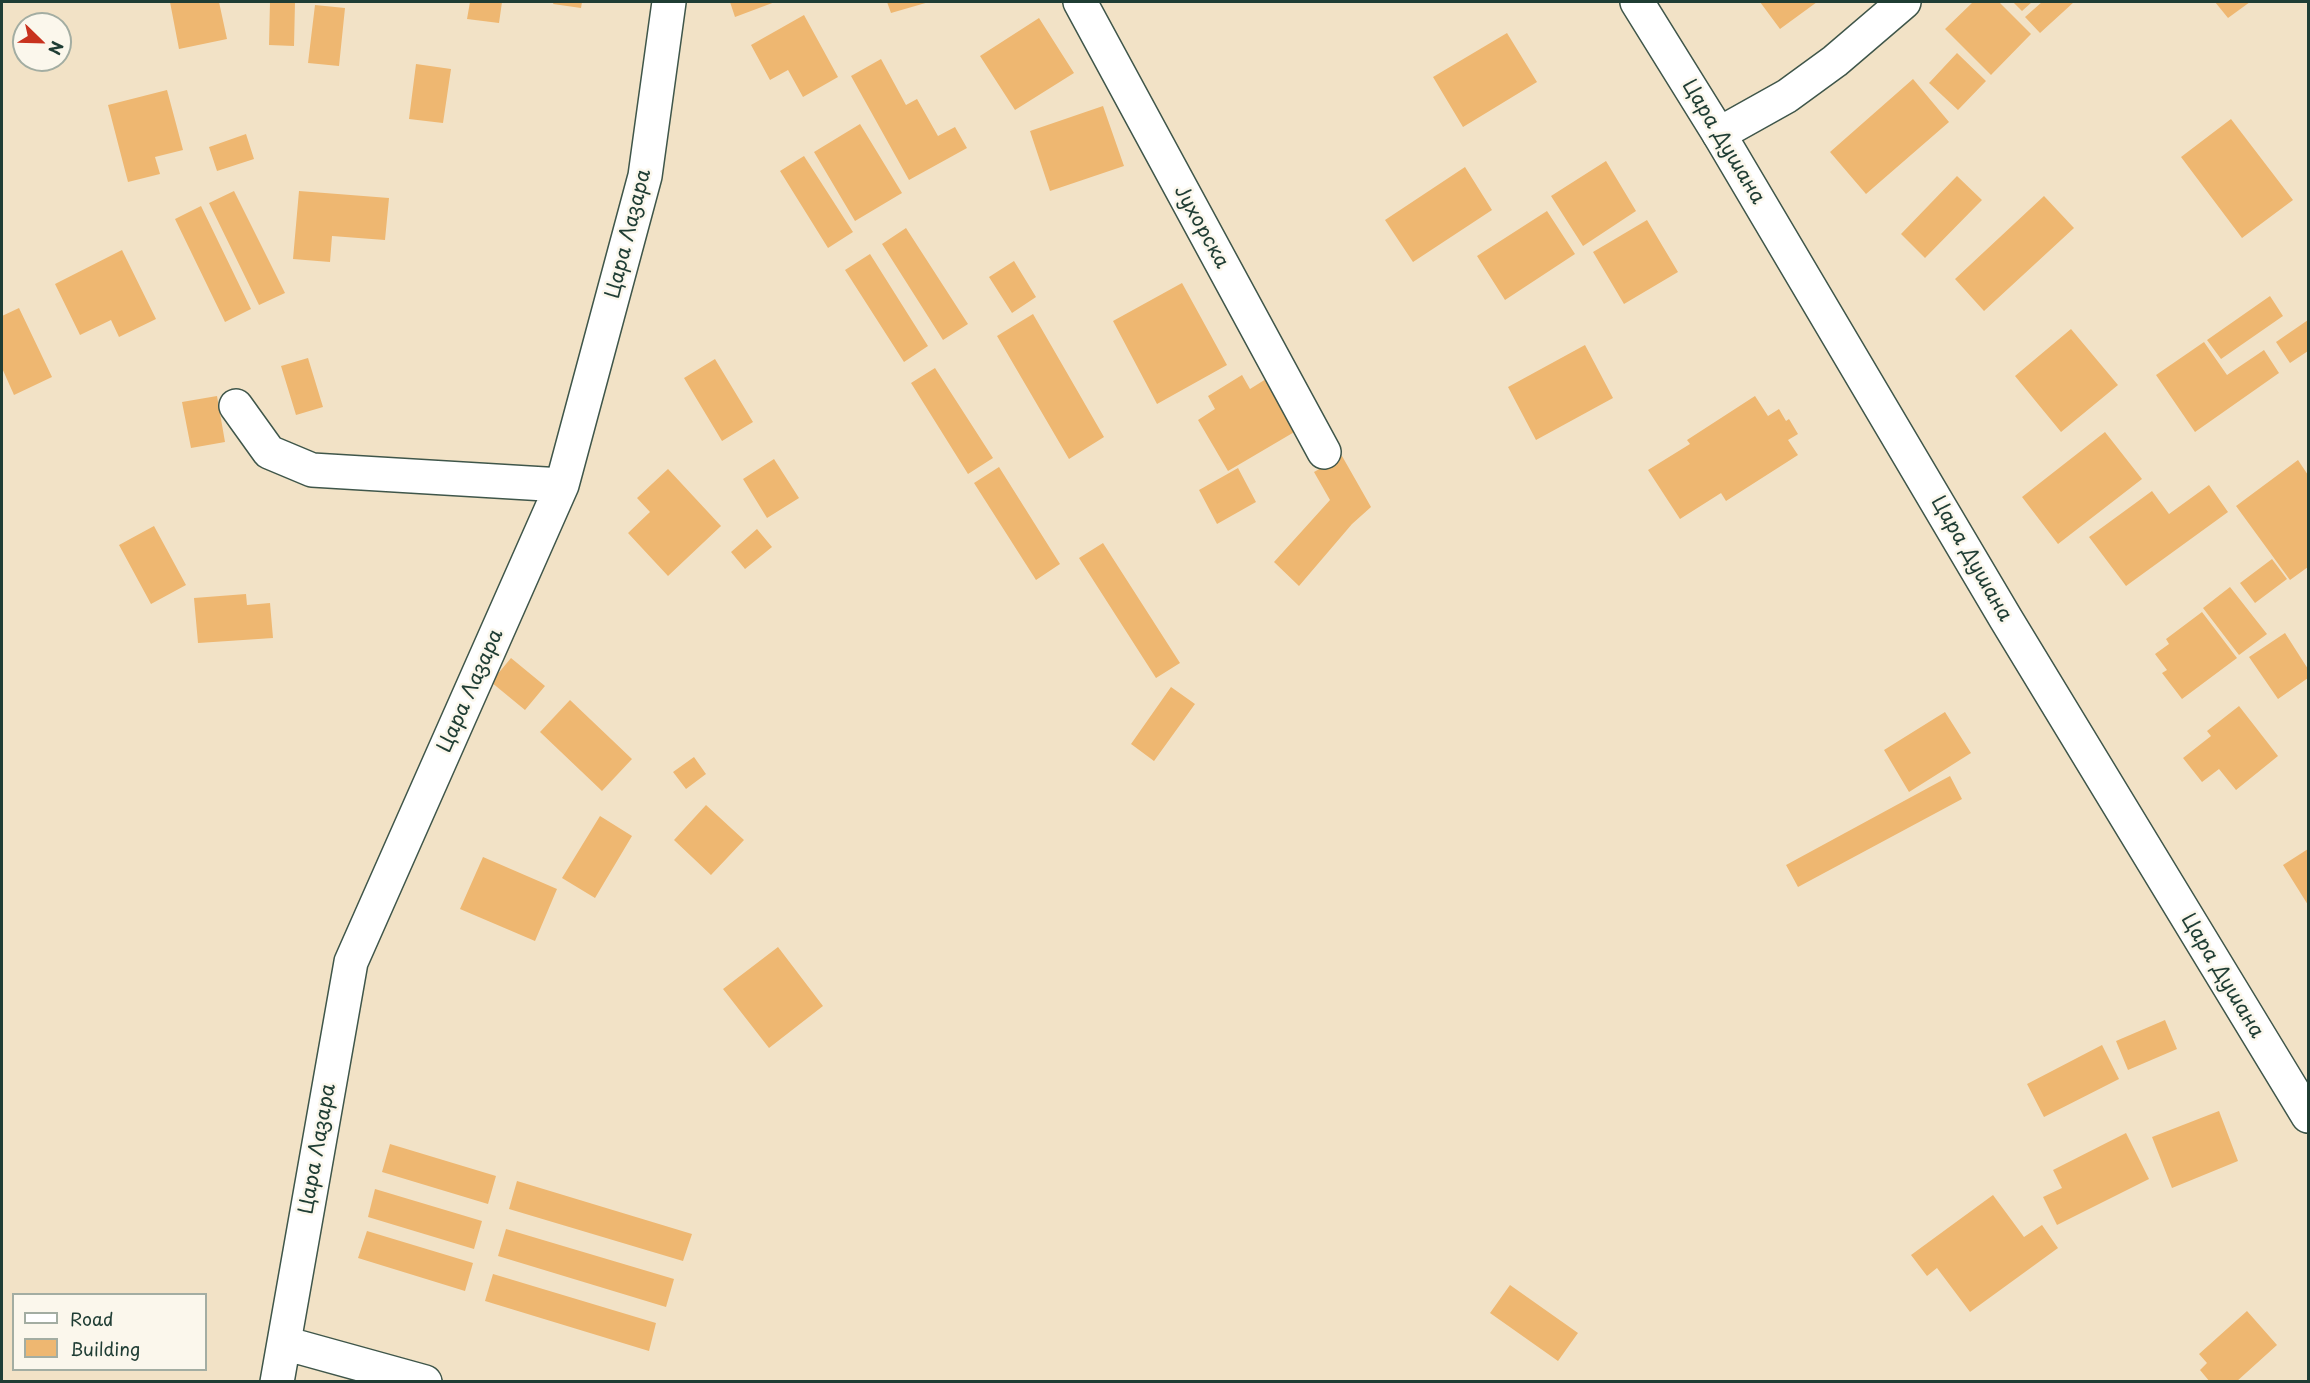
<!DOCTYPE html>
<meta charset="utf-8">
<style>
body{margin:0}
#map{position:relative;width:2310px;height:1383px;overflow:hidden;background:#f2e2c6;font-family:"Playpen Sans",sans-serif}
canvas{display:block}
.frame{position:absolute;inset:0;border:3px solid #1f3d34;pointer-events:none}
.legend{position:absolute;left:12px;top:1293px;width:195px;height:78px;box-sizing:border-box;background:#fbf7ec;border:2px solid #a3ada2;margin:0;padding:8px 10px;list-style:none;font-size:18px;color:#1f3d34}
.legend li{display:flex;align-items:center;gap:12px;height:30px}
.legend b{width:30px;border:2px solid #a3ada2}
.north{position:absolute;left:12px;top:12px;width:60px;height:60px;box-sizing:border-box;background:#fbf7ec;border:2px solid #a3ada2;border-radius:50%;rotate:113deg;font-size:16px;font-weight:700;line-height:24px;text-align:center;color:#1f3d34}
.north::after{content:'';display:block;margin:auto;width:21px;height:27px;background:#c8321e;clip-path:polygon(50% 0,100% 100%,50% 72%,0 100%)}
</style>
<div id="map">
<canvas width="2310" height="1383"></canvas>
<div class="frame"></div>
<ul class="legend">
<li><b style="height:8px;background:#fff"></b>Road</li>
<li><b style="height:16px;background:#eeb771"></b>Building</li>
</ul>
<div class="north">N</div>
</div>
<script>
const g = document.querySelector('canvas').getContext('2d');
g.lineJoin = 'round';
function fillPath(path, color) { g.fillStyle = color; g.fill(path, 'evenodd'); }
function strokePath(path, color, width, dash) { g.strokeStyle = color; g.lineWidth = width; g.lineCap = dash ? 'butt' : 'round'; g.setLineDash(dash || []); g.stroke(path); }
function drawText(font, color, halo, rows, align = 'center') {
  g.font = font + ' "Playpen Sans",sans-serif'; g.lineWidth = 5; g.setLineDash([]); g.textBaseline = 'middle'; g.strokeStyle = halo; g.fillStyle = color; for (const [text, x, y, turn = 0] of rows) {
    g.save(); g.translate(x, y); g.rotate((+turn || 0) * Math.PI / 180); g.textAlign = isNaN(turn) ? turn : align; if (halo) g.strokeText(text, 0, 0); g.fillText(text, 0, 0); g.restore();
  }
}
fillPath(new Path2D(`
 M170 2H219L227 39 179 49Z
 M270 2H295L294 46 269 45Z
 M470 2H502L499 23 467 19Z
 M554 2H582L581 8 553 4Z
 M730 2H775L735 17Z
 M887 2H929L891 13Z
 M1760 2H1817L1780 29Z
 M1973 2H1999L2031 34 1991 75 1945 29Z
 M2013 2H2032L2022 11Z
 M2042 2H2074L2040 33 2025 17Z
 M2215 2H2250L2228 18Z
 M315 5 345 8 339 66 308 63Z
 M804 15 838 77 803 97 788 70 770 80 751 45Z
 M1039 18 1074 73 1015 110 980 56Z
 M1507 33 1537 82 1463 127 1433 77Z
 M1957 53 1986 81 1958 110 1929 83Z
 M881 59 906 105 917 99 938 136 955 127 967 148 909 180 851 76Z
 M416 64 451 69 443 123 409 119Z
 M1913 79 1949 122 1866 194 1830 152Z
 M167 90 183 150 155 157 160 174 128 182 108 105Z
 M1103 106 1124 166 1050 191 1030 131Z
 M2231 119 2293 200 2242 238 2181 157Z
 M860 124 902 193 855 221 814 152Z
 M246 134 254 159 217 171 209 147Z
 M804 156 853 232 828 248 780 171Z
 M1606 161 1636 211 1583 246 1551 196Z
 M1465 167 1492 210 1413 262 1385 220Z
 M1957 176 1982 200 1925 258 1901 234Z
 M234 191 285 293 259 305 209 203Z
 M299 191 389 198 385 240 332 236 330 262 293 259Z
 M2044 196 2074 228 1984 311 1955 279Z
 M201 206 251 309 225 322 175 219Z
 M1547 211 1575 254 1505 300 1477 256Z
 M1647 220 1678 272 1624 304 1593 252Z
 M906 228 968 324 943 340 882 244Z
 M122 250 156 319 119 337 111 320 80 335 55 284Z
 M870 254 928 346 904 362 845 270Z
 M1014 261 1036 297 1012 313 989 277Z
 M1182 283 1227 365 1157 404 1113 321Z
 M2270 296 2283 316 2221 359 2207 340Z
 M19 308 52 377 14 395 2 368V316Z
 M1033 314 1104 437 1069 459 997 336Z
 M2308 320V351L2290 363 2276 342Z
 M2071 329 2118 385 2061 432 2015 376Z
 M2204 342 2227 375 2264 350 2279 373 2195 432 2156 375Z
 M1585 345 1613 398 1536 440 1508 387Z
 M308 358 323 407 296 415 281 366Z
 M715 359 753 422 722 441 684 378Z
 M935 368 993 458 968 474 911 383Z
 M1242 375 1250 389 1266 379 1296 431 1228 471 1198 420 1215 409 1208 396Z
 M217 396 225 442 191 448 182 402Z
 M1755 396 1768 416 1779 409 1786 421 1789 419 1798 434 1788 440 1798 455 1726 501 1721 493 1680 519 1648 470 1690 444 1687 440Z
 M2105 432 2142 479 2058 544 2022 497Z
 M1342 456 1371 507 1352 524 1299 586 1274 562 1330 500 1314 472Z
 M774 459 799 498 767 518 743 479Z
 M2298 460 2308 475V567L2290 580 2236 506Z
 M999 467 1060 564 1036 580 974 483Z
 M1238 468 1256 502 1217 524 1199 490Z
 M668 469 721 526 668 576 628 533 650 512 637 498Z
 M2209 485 2228 512 2126 586 2089 537 2152 491 2169 514Z
 M154 526 186 585 151 604 119 545Z
 M757 529 772 547 745 569 731 552Z
 M1103 543 1180 663 1156 678 1079 558Z
 M2272 559 2287 579 2255 603 2240 583Z
 M2230 587 2267 634 2239 655 2203 608Z
 M246 594 247 605 270 603 273 638 198 643 194 598Z
 M2202 612 2237 658 2182 699 2162 673 2167 670 2155 654 2169 644 2166 639Z
 M2285 633 2308 669V678L2278 699 2249 657Z
 M511 658 545 686 525 710 491 682Z
 M1171 687 1195 704 1154 761 1131 744Z
 M570 700 632 759 602 791 540 732Z
 M2239 706 2278 756 2236 790 2219 769 2202 782 2183 758 2211 736 2207 731Z
 M1945 712 1971 753 1909 792 1884 750Z
 M694 757 706 774 686 789 673 772Z
 M1950 776 1962 799 1798 887 1786 865Z
 M706 805 744 840 711 875 674 840Z
 M600 816 632 836 595 898 562 878Z
 M2308 849V905L2283 865Z
 M483 857 557 889 535 941 460 909Z
 M778 947 823 1006 769 1048 723 989Z
 M2165 1020 2177 1049 2128 1070 2116 1041Z
 M2102 1045 2119 1079 2044 1117 2027 1084Z
 M2219 1111 2238 1161 2172 1188 2152 1137Z
 M2126 1133 2149 1179 2057 1225 2043 1197 2062 1188 2053 1170Z
 M390 1144 496 1176 488 1204 382 1172Z
 M517 1181 692 1234 683 1261 509 1209Z
 M375 1189 482 1221 474 1249 368 1217Z
 M1993 1195 2024 1237 2042 1225 2058 1248 1970 1312 1937 1268 1927 1276 1911 1255Z
 M506 1229 674 1279 666 1307 498 1256Z
 M367 1231 473 1263 465 1291 358 1258Z
 M493 1274 656 1323 649 1351 485 1301Z
 M1510 1285 1578 1333 1558 1361 1490 1313Z
 M2247 1311 2277 1345 2236 1382H2210L2200 1370 2207 1363 2199 1354Z`), '#eeb771');
const street = new Path2D(`
 M1080 2 1324 452
 M1719 134 1787 96 1835 61 1904 2
 M236 406 269 452 312 470 562 485
 M284 1343 425 1382
 M277 1382 351 962 562 485 645 176 669 2`);
const secondary = new Path2D(`
 M1637 2 1719 134 2006 619 2308 1116`);
strokePath(street, '#3f564a', 36);
strokePath(secondary, '#3f564a', 36);
strokePath(street, '#fff', 33);
strokePath(secondary, '#fff', 33);
drawText('20px', '#1f3d34', '#fbf7ec', [
 ["Цара Душана",1723,142,59],
 ["Јухорска",1201,227,61],
 ["Цара Лазара",629,234,-76],
 ["Цара Душана",1971,559,60],
 ["Цара Лазара",471,691,-66],
 ["Цара Душана",2222,976,59],
 ["Цара Лазара",318,1149,-80]
]);
</script>
